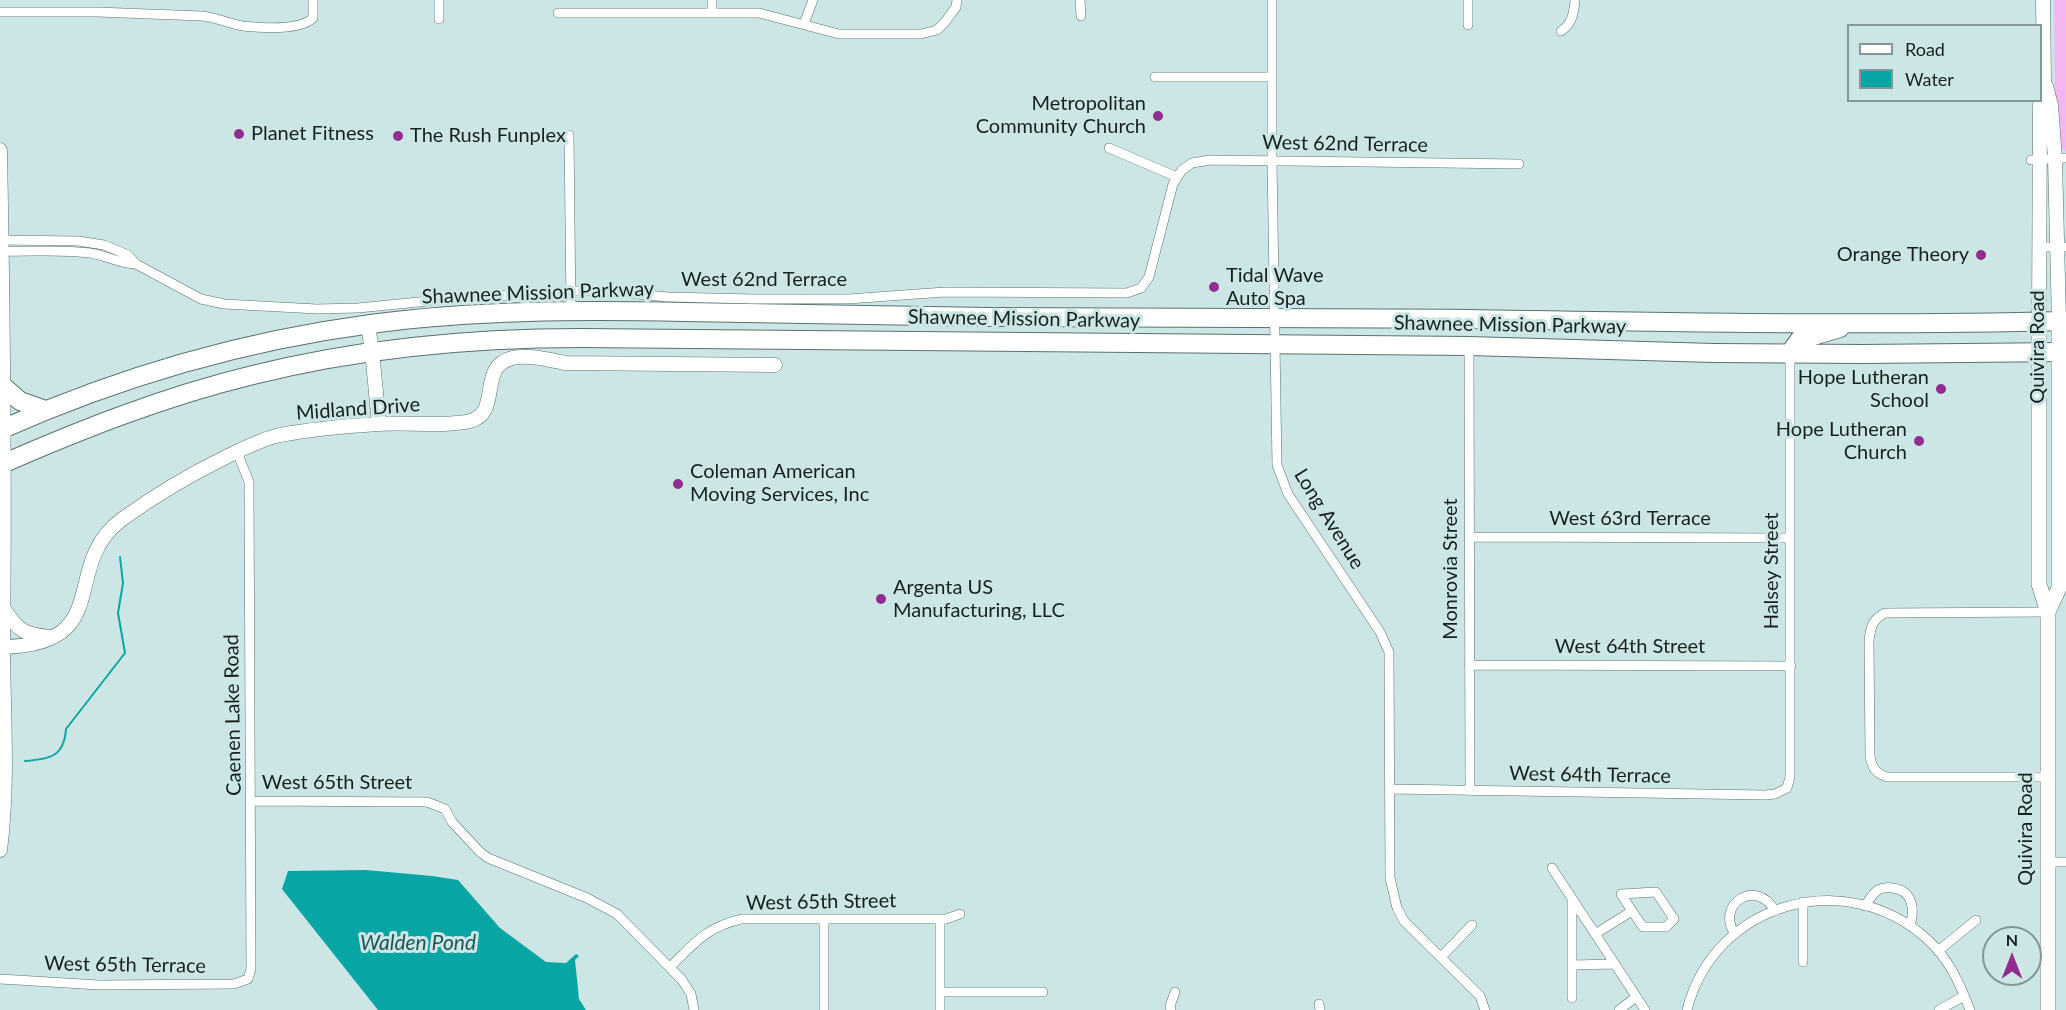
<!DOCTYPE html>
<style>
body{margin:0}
#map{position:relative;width:2066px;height:1010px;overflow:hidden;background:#cce6e5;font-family:Lato,sans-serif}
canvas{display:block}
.legend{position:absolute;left:1847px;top:24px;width:195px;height:78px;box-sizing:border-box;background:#cce6e5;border:2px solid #849796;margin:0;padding:8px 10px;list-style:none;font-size:18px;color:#172120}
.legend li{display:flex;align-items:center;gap:12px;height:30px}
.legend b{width:30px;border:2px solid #849796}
.north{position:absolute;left:1982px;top:926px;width:60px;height:60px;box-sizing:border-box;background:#cce6e5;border:2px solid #849796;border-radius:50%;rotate:0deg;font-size:16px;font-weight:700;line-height:24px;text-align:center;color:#172120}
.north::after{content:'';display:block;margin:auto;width:21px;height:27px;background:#922c91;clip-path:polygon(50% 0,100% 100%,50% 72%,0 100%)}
</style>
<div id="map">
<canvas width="2066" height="1010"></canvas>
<ul class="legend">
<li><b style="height:8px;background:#fff"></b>Road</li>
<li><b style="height:16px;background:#07a6a4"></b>Water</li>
</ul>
<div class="north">N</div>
</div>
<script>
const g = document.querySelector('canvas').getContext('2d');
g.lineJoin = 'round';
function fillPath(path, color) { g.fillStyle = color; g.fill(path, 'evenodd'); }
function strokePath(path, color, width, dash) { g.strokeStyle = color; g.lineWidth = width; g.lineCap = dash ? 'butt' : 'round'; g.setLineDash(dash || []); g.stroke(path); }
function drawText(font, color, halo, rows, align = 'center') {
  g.font = font + ' Lato,sans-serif'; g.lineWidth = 6; g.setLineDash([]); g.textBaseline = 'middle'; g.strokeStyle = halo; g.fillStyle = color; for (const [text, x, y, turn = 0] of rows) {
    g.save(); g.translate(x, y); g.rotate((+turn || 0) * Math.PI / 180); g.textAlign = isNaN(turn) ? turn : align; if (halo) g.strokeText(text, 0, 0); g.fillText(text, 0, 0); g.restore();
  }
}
fillPath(new Path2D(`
 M2054 0H2066V152L2058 144 2055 110Z`), '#f4b6f1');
fillPath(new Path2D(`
 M366 870 432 876 458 880 500 928 546 962 566 963 576 954 579 956 575 960 579 999 586 1010H378L282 889 288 871Z`), '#07a6a4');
strokePath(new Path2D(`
 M25 761C50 759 64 757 66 729L125 653 118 613 123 583 120 557`), '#07a6a4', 2);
const street = new Path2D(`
 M439 0V19
 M712 0V13
 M1080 0 1081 16
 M1272 0V160L1277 465 1288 494 1380 632 1389 652 1390 878 1397 908 1404 921 1480 996 1485 1010
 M1468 0V25
 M0 12H97L201 16C216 17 229 24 243 26 262 28 299 31 313 18V0
 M558 13H759L839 34H921L937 30 945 22 956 7 957 0
 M804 24 813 0
 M1561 31C1572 24 1574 13 1575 0
 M1155 77H1272
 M569 135 571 311
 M1109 148 1177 177
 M2031 160 2066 158
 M0 240 78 241 104 245 128 255 136 264 201 299 224 304 317 309 358 308 439 300 570 291H605L668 297 754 299H848L945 292 1127 293 1141 288 1149 277 1173 184 1182 170 1192 163 1210 160 1519 164
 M2038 247H2066
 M0 251C30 252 60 249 90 253 106 255 119 264 136 264
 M1469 346 1470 791
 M1470 537 1790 538
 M1469 665 1791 666
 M2047 777H1887C1875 773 1872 768 1870 756L1869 640C1871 626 1872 620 1885 613L2048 612
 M1391 789 1765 795 1775 794 1787 788 1790 777V353
 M252 801 427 802 445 809 452 822 480 852 488 858 587 898 617 914 682 980 691 994 694 1010
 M2047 862H2066
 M1552 868 1645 1010
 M1572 899V998
 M1803 902V962
 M1865 906C1869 900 1872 894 1878 890 1882 888 1887 887 1892 888 1913 890 1915 909 1910 926
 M940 919V1010
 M1595 934 1632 911 1643 927H1666L1674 919 1656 892 1621 894 1632 911
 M1735 934C1715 905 1756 877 1775 911
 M1938 951 1976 920
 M1441 957 1472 925
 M1572 965 1614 964
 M670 967C695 943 705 928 741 919H946L960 914
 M0 979 99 985 234 984 248 979 251 969 249 482 237 452
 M940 992H1043
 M1319 1004 1320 1010
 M824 1010V919
 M1171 1010 1170 1006 1175 992
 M1619 1010 1636 997
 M1687 1010C1714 902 1847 865 1928 940 1949 959 1960 984 1970 1010
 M1939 1010 1964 996`);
const secondary = new Path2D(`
 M2046 86 2051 105 2055 159 2059 321
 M0 150C3 314 5 477 3 641 3 711 9 780 0 850
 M2039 322 2040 106 2044 81 2043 0
 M368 325 372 351 379 424
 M4 609C18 631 25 635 51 637
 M0 647C117 646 59 567 121 520 154 496 189 475 226 457 243 449 261 439 280 435 312 429 347 426 379 424 407 422 444 427 470 421 502 413 477 367 512 358 528 354 549 360 565 363L775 365`);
const primary = new Path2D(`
 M2039 322V584L2048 612V1010
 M2048 612 2059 588V321`);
const highway = new Path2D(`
 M1790 353 1799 340 1840 328
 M4 387 20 401 45 410
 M0 430C119 377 242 341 371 324 475 310 580 310 685 312 786 313 887 316 988 317 1149 318 1309 317 1469 319 1668 322 1867 326 2066 321
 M0 465C82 429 166 396 253 375 361 348 471 338 582 338L1469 346 1714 353 1863 354 2066 352`);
strokePath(street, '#5a7171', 10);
strokePath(secondary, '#5a7171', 15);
strokePath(primary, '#5a7171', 16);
strokePath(highway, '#5a7171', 20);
strokePath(street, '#fff', 9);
strokePath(secondary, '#fff', 14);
strokePath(primary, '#fff', 15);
strokePath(highway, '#fff', 18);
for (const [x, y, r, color] of [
 [1158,116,6,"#922c91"],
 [239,134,6,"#922c91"],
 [398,136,6,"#922c91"],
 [1981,255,6,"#922c91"],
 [1214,287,6,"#922c91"],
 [1941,389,6,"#922c91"],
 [1919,441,6,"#922c91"],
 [678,484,6,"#922c91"],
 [881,599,6,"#922c91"]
]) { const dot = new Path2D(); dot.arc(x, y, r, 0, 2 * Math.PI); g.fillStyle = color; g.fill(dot); strokePath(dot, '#cce6e5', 2); }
drawText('20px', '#172120', '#cce6e5', [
 ["Metropolitan",1146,104,"right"],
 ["Community Church",1146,127,"right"],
 ["Planet Fitness",251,134],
 ["The Rush Funplex",410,136],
 ["Orange Theory",1969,255,"right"],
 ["Tidal Wave",1226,276],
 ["Auto Spa",1226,299],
 ["Hope Lutheran",1929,378,"right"],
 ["School",1929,401,"right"],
 ["Hope Lutheran",1907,430,"right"],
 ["Church",1907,453,"right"],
 ["Coleman American",690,472],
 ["Moving Services, Inc",690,495],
 ["Argenta US",893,588],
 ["Manufacturing, LLC",893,611]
], 'left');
drawText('20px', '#172120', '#cce6e5', [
 ["West 62nd Terrace",1345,144,1],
 ["West 62nd Terrace",764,280],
 ["Shawnee Mission Parkway",538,293,-2],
 ["Shawnee Mission Parkway",1024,319,1],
 ["Shawnee Mission Parkway",1510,325,1],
 ["Quivira Road",2038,347,-90],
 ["Midland Drive",358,409,-4],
 ["Long Avenue",1329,519,58],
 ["West 63rd Terrace",1630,519],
 ["Monrovia Street",1451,569,-90],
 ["Halsey Street",1772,571,-90],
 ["West 64th Street",1630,647],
 ["Caenen Lake Road",233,715,-91],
 ["West 64th Terrace",1590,775,1],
 ["West 65th Street",337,783],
 ["Quivira Road",2026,829,-90],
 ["West 65th Street",821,902,-1],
 ["West 65th Terrace",125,965,1]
]);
drawText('italic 21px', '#205655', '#cce6e5', [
 ["Walden Pond",418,943]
]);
</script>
